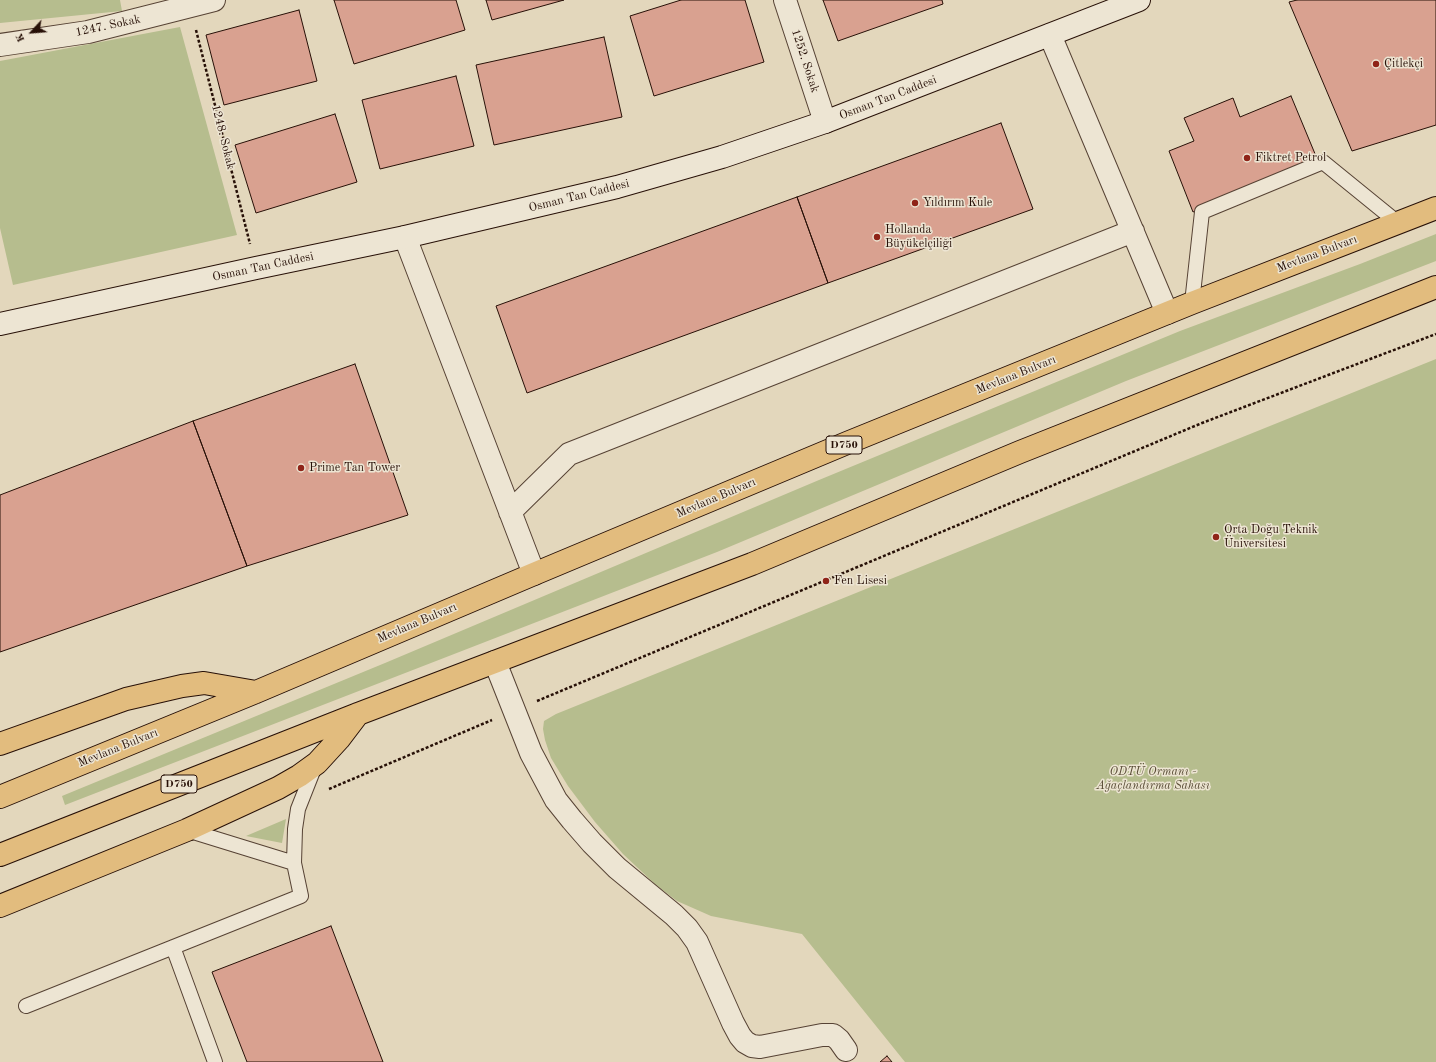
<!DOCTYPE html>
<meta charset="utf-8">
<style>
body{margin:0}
#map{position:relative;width:1436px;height:1062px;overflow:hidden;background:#e3d7bc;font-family:"Old Standard TT",serif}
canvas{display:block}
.north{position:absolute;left:12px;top:12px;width:40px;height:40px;-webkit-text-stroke:3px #ede5d3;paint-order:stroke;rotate:244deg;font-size:11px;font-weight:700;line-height:16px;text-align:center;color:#271007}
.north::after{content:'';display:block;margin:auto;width:14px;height:18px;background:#271007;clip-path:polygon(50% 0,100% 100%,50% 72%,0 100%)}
</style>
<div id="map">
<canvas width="1436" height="1062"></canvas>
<div class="north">K</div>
</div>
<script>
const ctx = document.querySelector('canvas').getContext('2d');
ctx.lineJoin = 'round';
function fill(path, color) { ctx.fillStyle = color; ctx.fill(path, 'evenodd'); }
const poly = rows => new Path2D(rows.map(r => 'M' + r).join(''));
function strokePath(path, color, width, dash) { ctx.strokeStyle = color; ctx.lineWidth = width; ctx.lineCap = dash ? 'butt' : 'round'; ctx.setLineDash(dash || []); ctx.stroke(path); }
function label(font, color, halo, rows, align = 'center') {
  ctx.font = font + ' "Old Standard TT",serif'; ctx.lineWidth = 3; ctx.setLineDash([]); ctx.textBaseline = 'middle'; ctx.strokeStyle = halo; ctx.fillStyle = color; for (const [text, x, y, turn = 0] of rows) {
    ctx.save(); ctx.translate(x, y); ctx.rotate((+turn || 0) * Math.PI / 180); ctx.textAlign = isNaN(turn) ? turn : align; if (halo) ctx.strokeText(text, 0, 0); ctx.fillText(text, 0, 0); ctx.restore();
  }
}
fill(poly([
 [0,0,120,0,122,11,0,23],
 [180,27,237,235,13,285,0,228,0,61],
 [1436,234,1436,261,1126,381,717,552,65,805,62,796,385,663,819,480,1180,331,1360,264],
 [1436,359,1436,1062,905,1062,802,934,711,916,677,901,656,885,623,854,595,822,568,786,551,758,545,740,543,729,544,721,556,714],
 [286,819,282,843,246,836]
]), '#b6bd8e');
const building = poly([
 [334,0,456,0,465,30,354,64,334,0],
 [486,0,564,0,492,20,486,0],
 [681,0,745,0,764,62,654,96,630,16,681,0],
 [823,0,942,0,943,4,838,41,823,0],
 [1297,0,1436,0,1436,125,1352,151,1289,2,1297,0],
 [299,10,317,81,224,105,206,35,299,10],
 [604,37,622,117,494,145,476,65,604,37],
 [456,76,474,146,380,169,362,100,456,76],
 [1291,96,1318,161,1193,212,1169,151,1194,141,1184,118,1233,98,1240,117,1291,96],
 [335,114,357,182,256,213,235,145,335,114],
 [1001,123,1033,209,828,283,797,197,1001,123],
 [797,197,828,283,527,393,496,306,797,197],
 [355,364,408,515,247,566,193,421,355,364],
 [193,421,247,566,0,652,0,495,193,421],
 [331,926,383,1062,247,1062,212,972,331,926],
 [887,1056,892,1062,880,1062,887,1056]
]);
fill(building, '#d9a190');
strokePath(building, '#271007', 1);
const lane = poly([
 [1192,303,1202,212,1323,162,1398,223],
 [187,830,294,863],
 [173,947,215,1062],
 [26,1006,301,896,294,863,295,829,298,809,315,766]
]);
const street = poly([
 [785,0,825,122],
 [1050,35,1167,313],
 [0,45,88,32,214,0],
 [405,237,534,574],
 [510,512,569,454,1133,231],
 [495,662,531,753,556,800,572,820,592,843,617,868,674,915,687,928,697,942,733,1023,740,1036,745,1042,752,1046,760,1047,822,1035,833,1035,839,1040,846,1050]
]);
const secondary = poly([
 [0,324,256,268,405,237,617,187,722,157,825,122,1139,0]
]);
const highway = poly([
 [0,744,126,699,182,686,204,683,256,692],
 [0,797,256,692,534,574,847,443,1192,303,1436,208],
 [0,855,358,714,752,564,1020,452,1436,287],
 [0,906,187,830,278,788,299,776,317,763,339,739,358,714]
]);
strokePath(lane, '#564234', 16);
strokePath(street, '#564234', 24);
strokePath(secondary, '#271007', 24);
strokePath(highway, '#271007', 24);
strokePath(poly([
 [196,30,250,244],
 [537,701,1202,423,1436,334],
 [329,789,492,720]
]), '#271007', 2.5, [3, 2]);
strokePath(lane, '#ede5d3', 14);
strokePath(street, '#ede5d3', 22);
strokePath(secondary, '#ede5d3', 22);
strokePath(highway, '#e2bc7e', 22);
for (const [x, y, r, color] of [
 [1376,64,4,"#8f2418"],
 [1247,158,4,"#8f2418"],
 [915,203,4,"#8f2418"],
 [877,237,4,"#8f2418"],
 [301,468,4,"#8f2418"],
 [1216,537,4,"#8f2418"],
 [826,581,4,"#8f2418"]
]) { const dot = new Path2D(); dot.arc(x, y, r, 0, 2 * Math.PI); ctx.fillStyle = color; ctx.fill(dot); strokePath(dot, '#ede5d3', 1.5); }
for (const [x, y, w] of [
 [844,445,36],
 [179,784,36]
]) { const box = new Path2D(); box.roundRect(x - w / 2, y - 9, w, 18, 3); ctx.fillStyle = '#ede5d3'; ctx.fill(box); strokePath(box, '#271007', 1); }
label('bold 11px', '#271007', null, [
 ["D750",844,445],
 ["D750",179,784]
]);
label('12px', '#271007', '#ede5d3', [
 ["1247. Sokak",108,26,-12],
 ["1252. Sokak",805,61,72],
 ["Osman Tan Caddesi",888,98,-21],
 ["1248. Sokak",223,137,76],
 ["Osman Tan Caddesi",579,196,-14],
 ["Mevlana Bulvarı",1317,254,-21],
 ["Osman Tan Caddesi",263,267,-12],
 ["Mevlana Bulvarı",1016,375,-22],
 ["Mevlana Bulvarı",716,498,-23],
 ["Mevlana Bulvarı",417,623,-23],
 ["Mevlana Bulvarı",118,748,-22]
]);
label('12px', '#271007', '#ede5d3', [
 ["Çitlekçi",1384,64],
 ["Fiktret Petrol",1255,158],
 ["Yıldırım Kule",923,203],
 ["Hollanda",885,230],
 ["Büyükelçiliği",885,244],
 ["Prime Tan Tower",309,468],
 ["Orta Doğu Teknik",1224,530],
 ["Üniversitesi",1224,544],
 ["Fen Lisesi",834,581]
], 'left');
label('italic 12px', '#594d36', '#ede5d3', [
 ["ODTÜ Ormanı -",1153,772],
 ["Ağaçlandırma Sahası",1153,786]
]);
</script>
